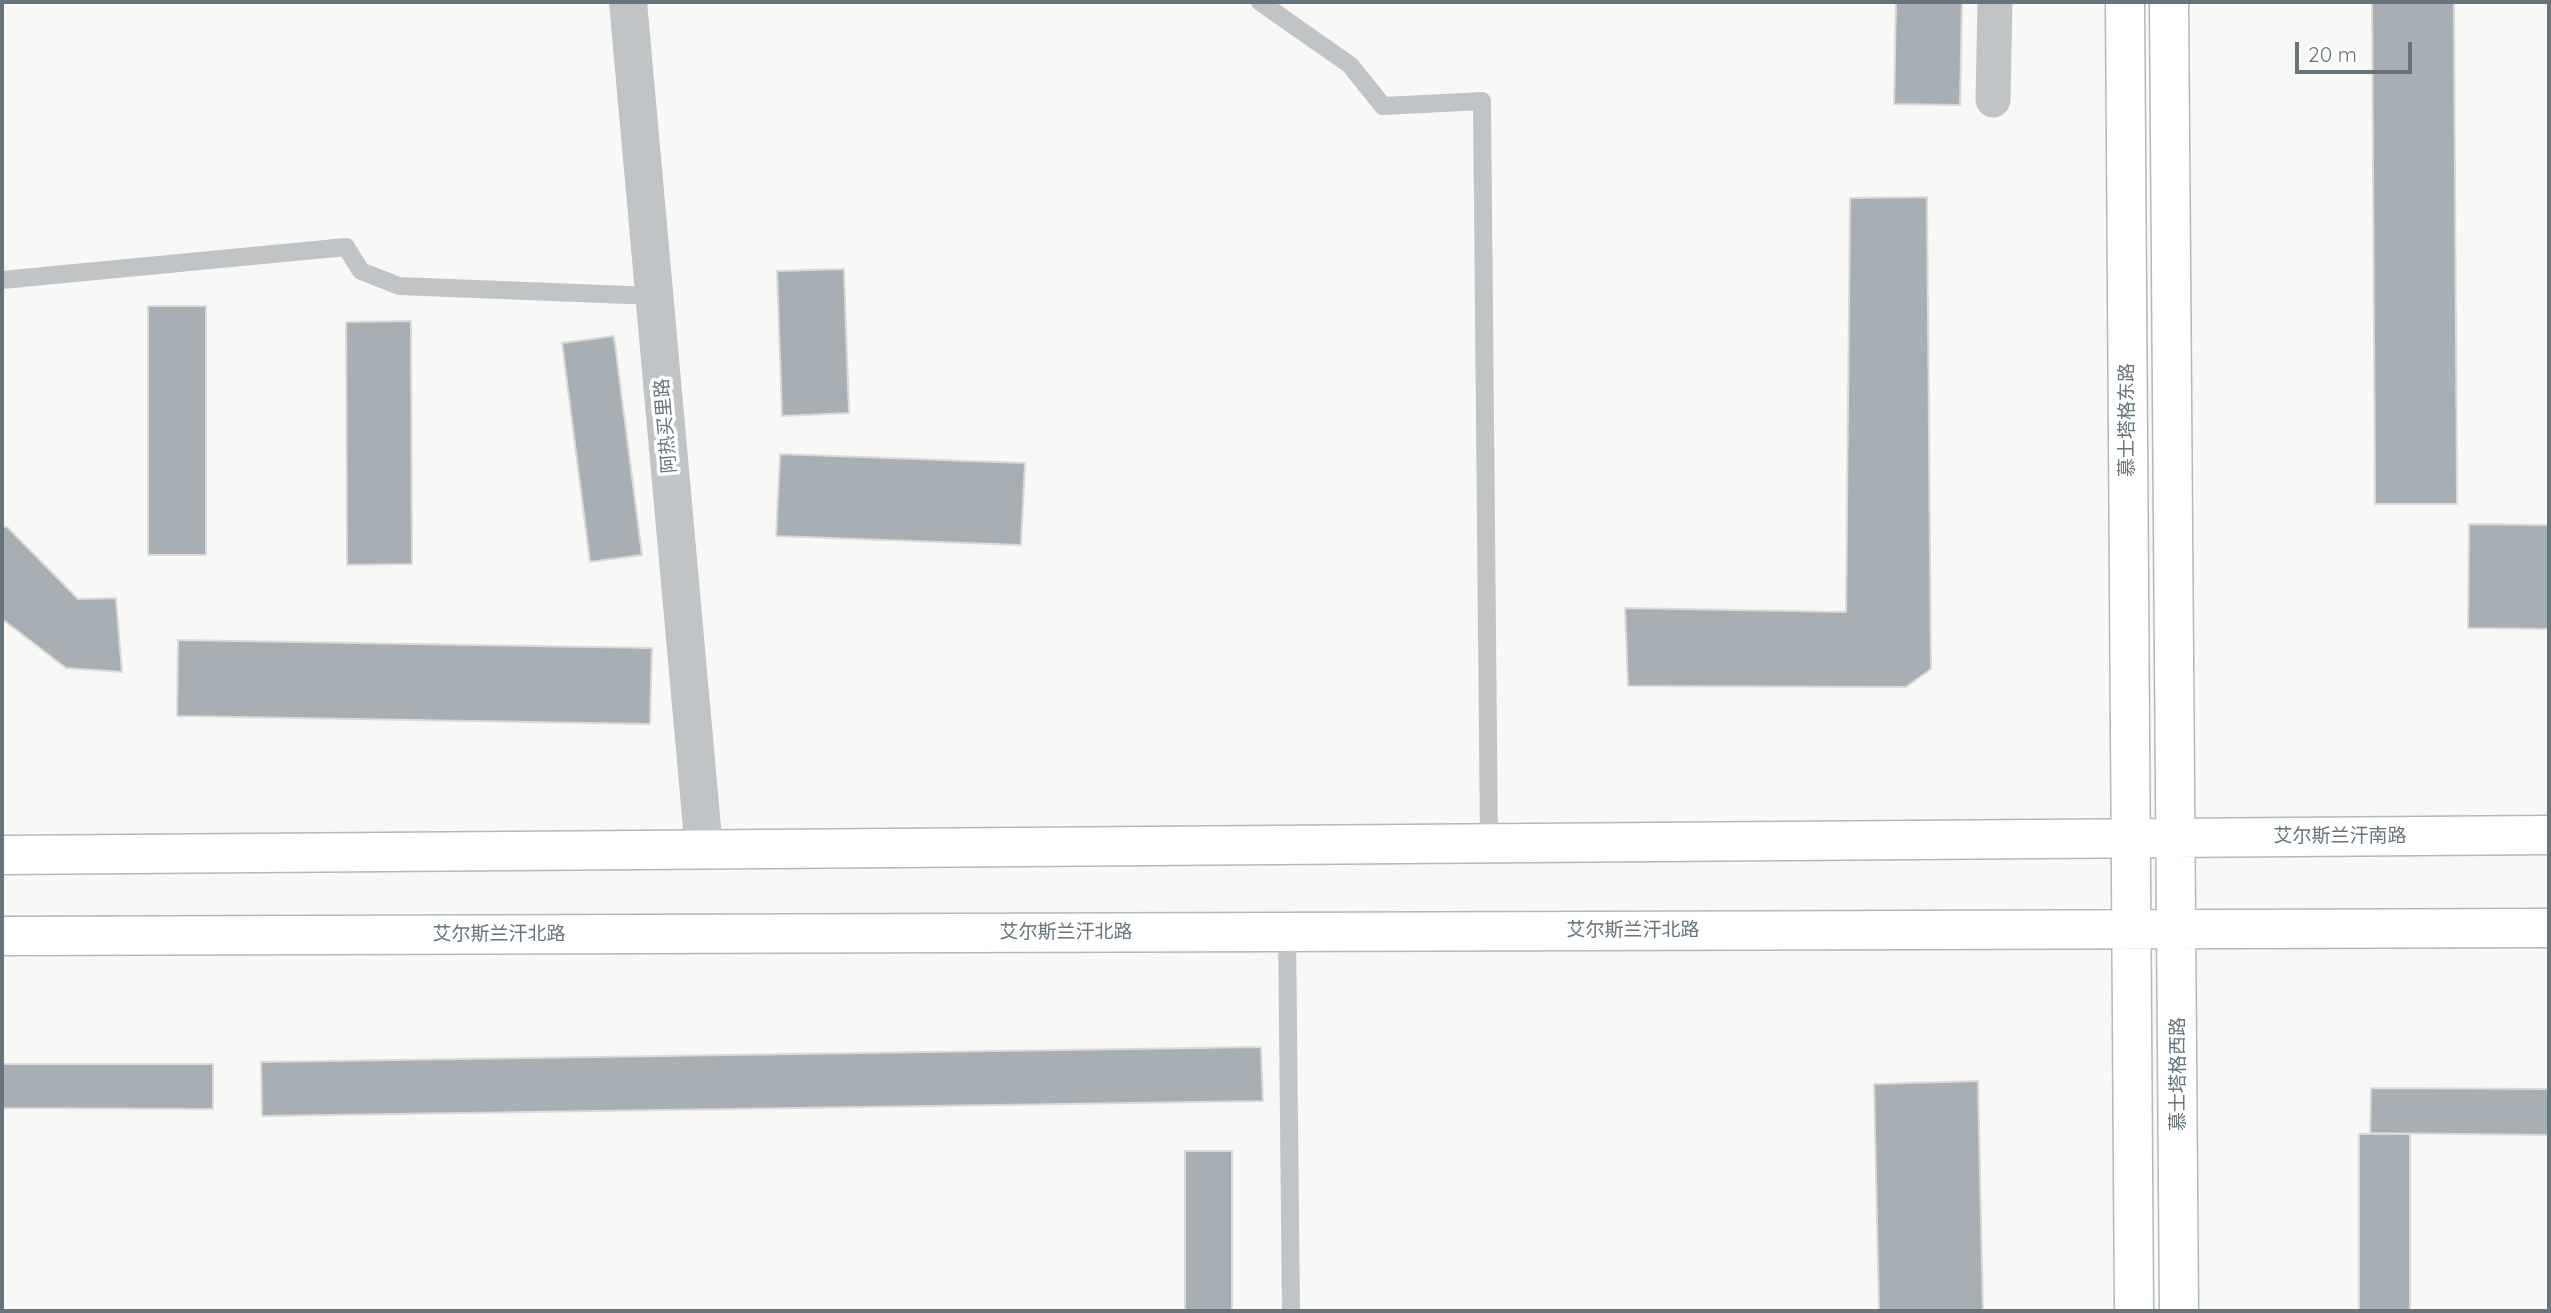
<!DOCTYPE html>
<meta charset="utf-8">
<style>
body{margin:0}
#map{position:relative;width:2551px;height:1313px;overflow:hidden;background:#f8f8f6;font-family:Quicksand,sans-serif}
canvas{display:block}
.frame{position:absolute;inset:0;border:4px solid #66747d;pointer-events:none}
.scale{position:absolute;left:2295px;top:42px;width:117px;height:32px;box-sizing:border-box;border:4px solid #66747d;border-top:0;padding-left:9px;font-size:21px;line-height:24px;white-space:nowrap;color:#66747d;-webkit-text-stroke:5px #fff;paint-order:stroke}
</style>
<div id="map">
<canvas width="2551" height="1313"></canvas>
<div class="frame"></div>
<div class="scale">20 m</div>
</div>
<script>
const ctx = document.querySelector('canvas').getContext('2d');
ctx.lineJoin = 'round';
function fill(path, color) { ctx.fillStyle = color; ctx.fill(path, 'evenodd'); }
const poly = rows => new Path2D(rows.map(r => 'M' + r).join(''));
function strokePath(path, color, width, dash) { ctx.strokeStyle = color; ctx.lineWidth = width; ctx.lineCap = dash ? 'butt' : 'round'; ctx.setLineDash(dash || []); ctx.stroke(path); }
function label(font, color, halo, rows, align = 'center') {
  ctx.font = font + ' Quicksand,"Noto Sans SC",sans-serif'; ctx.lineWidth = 7; ctx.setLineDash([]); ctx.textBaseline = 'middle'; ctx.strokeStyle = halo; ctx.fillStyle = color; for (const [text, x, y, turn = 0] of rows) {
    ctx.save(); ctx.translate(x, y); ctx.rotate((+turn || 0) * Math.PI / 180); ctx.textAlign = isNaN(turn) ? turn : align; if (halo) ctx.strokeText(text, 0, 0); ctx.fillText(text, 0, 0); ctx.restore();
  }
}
const building = poly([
 [1896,2,1962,2,1960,105,1894,104,1896,2],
 [2372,2,2454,2,2457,504,2375,504,2372,2],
 [1927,197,1931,669,1906,687,1628,686,1625,608,1846,612,1850,198,1927,197],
 [844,269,849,413,782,416,777,271,844,269],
 [148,306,206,306,206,555,148,555,148,306],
 [411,321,412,564,347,565,346,322,411,321],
 [614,336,642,555,590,562,562,343,614,336],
 [780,454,1025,463,1021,545,776,536,780,454],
 [2469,524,2549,525,2549,629,2468,628,2469,524],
 [2,527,7,527,78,599,116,598,122,672,66,668,2,619,2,527],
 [178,640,652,648,650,724,177,716,178,640],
 [1261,1047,1263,1101,262,1116,261,1062,1261,1047],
 [2,1064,213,1064,213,1109,2,1108,2,1064],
 [1978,1081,1983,1311,1879,1311,1874,1084,1978,1081],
 [2371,1088,2549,1089,2549,1135,2370,1133,2371,1088],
 [2359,1134,2410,1134,2410,1311,2359,1311,2359,1134],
 [1185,1151,1232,1151,1232,1311,1185,1311,1185,1151]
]);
fill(building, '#a8afb4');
strokePath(building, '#dadad9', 2);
const secondary = poly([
 [2125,2,2134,1311],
 [2169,2,2179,1311],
 [2,855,2549,835],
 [2,936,2549,928]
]);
strokePath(secondary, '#b3b8bb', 41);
strokePath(poly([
 [1260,2,1350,65,1383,106,1482,101,1489,843],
 [2,280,346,247,361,271,399,286,654,296],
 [1287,931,1291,1311]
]), '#c0c4c7', 18);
strokePath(poly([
 [1993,100,1995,2]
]), '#c0c4c7', 35);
strokePath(poly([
 [628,2,704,850]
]), '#c0c4c7', 38);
strokePath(secondary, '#fff', 38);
label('19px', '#66747d', '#fff', [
 ["慕士塔格东路",2127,420,-90],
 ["阿热买里路",666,426,-95],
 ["艾尔斯兰汗南路",2340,836],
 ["艾尔斯兰汗北路",1633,930],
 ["艾尔斯兰汗北路",1066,932],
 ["艾尔斯兰汗北路",499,934],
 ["慕士塔格西路",2178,1074,-90]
]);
</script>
